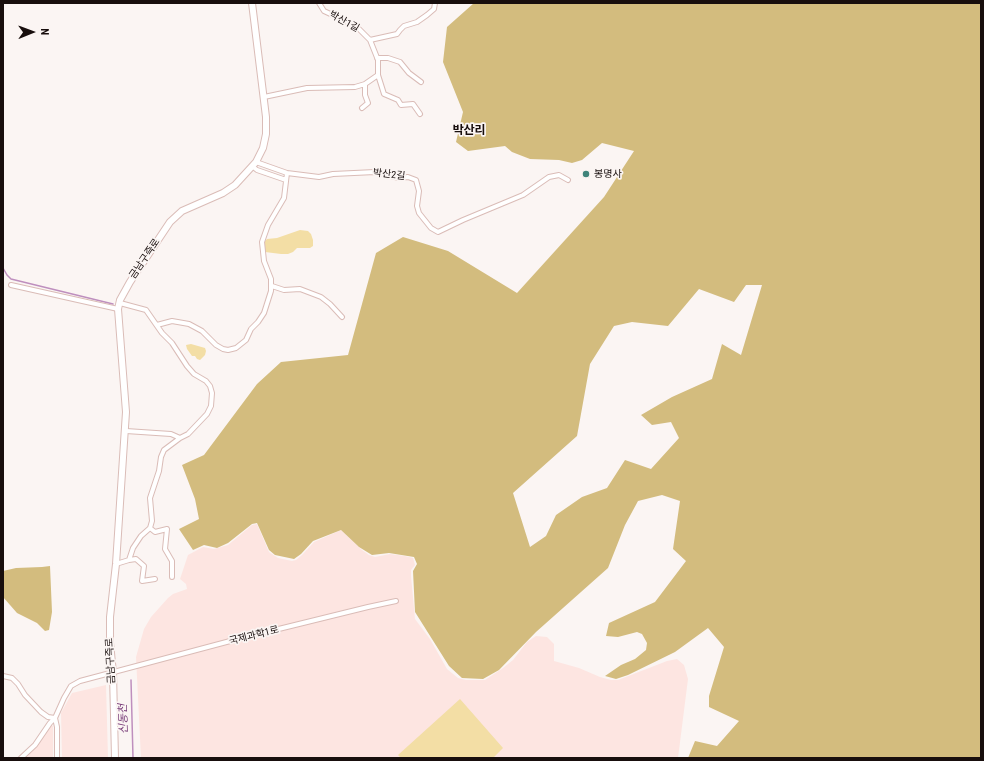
<!DOCTYPE html>
<meta charset="utf-8">
<style>
body{margin:0}
#map{position:relative;width:984px;height:761px;overflow:hidden;background:#fbf5f3;font-family:"Roboto Condensed",sans-serif}
canvas{display:block}
.frame{position:absolute;inset:0;border:4px solid #180e0d;pointer-events:none}
.north{position:absolute;left:12px;top:12px;width:40px;height:40px;-webkit-text-stroke:3px #fbf5f3;paint-order:stroke;rotate:89deg;font-size:11px;font-weight:700;line-height:16px;text-align:center;color:#180e0d}
.north::after{content:'';display:block;margin:auto;width:14px;height:18px;background:#180e0d;clip-path:polygon(50% 0,100% 100%,50% 72%,0 100%)}
</style>
<div id="map">
<canvas width="984" height="761"></canvas>
<div class="frame"></div>
<div class="north">N</div>
</div>
<script>
const ctx = document.querySelector('canvas').getContext('2d');
ctx.lineJoin = 'round';
function fill(path, color) { ctx.fillStyle = color; ctx.fill(path, 'evenodd'); }
const poly = rows => new Path2D(rows.map(r => 'M' + r).join(''));
function strokePath(path, color, width, dash) { ctx.strokeStyle = color; ctx.lineWidth = width; ctx.lineCap = dash ? 'butt' : 'round'; ctx.setLineDash(dash || []); ctx.stroke(path); }
function label(font, color, halo, rows, align = 'center') {
  ctx.font = font + ' "Roboto Condensed","Noto Sans KR",sans-serif'; ctx.lineWidth = 3.5; ctx.setLineDash([]); ctx.textBaseline = 'middle'; ctx.strokeStyle = halo; ctx.fillStyle = color; for (const [text, x, y, turn = 0] of rows) {
    ctx.save(); ctx.translate(x, y); ctx.rotate((+turn || 0) * Math.PI / 180); ctx.textAlign = isNaN(turn) ? turn : align; if (halo) ctx.strokeText(text, 0, 0); ctx.fillText(text, 0, 0); ctx.restore();
  }
}
fill(poly([
 [257,524,269,552,278,558,292,561,296,560,302,555,314,542,341,530,362,550,369,555,375,557,390,554,405,556,413,558,415,565,411,570,411,576,415,619,430,639,447,669,458,678,466,680,485,680,503,668,513,660,527,642,536,636,547,637,554,644,554,661,579,668,600,677,611,680,618,680,667,661,677,659,684,665,688,679,678,758,141,758,136,657,144,629,151,617,168,598,173,594,187,589,186,584,180,579,188,555,203,547,214,549,228,545,252,525],
 [106,685,108,758,62,758,61,713,72,693],
 [49,725,51,725,53,726,53,758,23,758]
]), '#fde5e1');
fill(poly([
 [300,230,308,231,311,234,313,240,313,246,310,248,297,248,293,252,288,254,281,254,265,252,264,242,267,239,277,238],
 [191,344,205,348,206,351,205,355,200,360,197,359,195,356,192,356,187,349,186,345],
 [460,699,503,748,493,758,401,758,398,755]
]), '#f3dea5');
fill(poly([
 [474,3,981,3,981,758,688,758,695,741,717,746,739,721,709,707,709,696,724,647,708,628,675,652,628,675,616,679,605,676,621,665,635,659,646,650,647,643,642,634,637,632,618,637,606,636,609,623,655,602,686,561,673,549,680,501,662,495,638,501,625,525,608,568,536,632,499,670,483,679,462,678,449,666,415,612,413,571,417,564,414,557,389,553,372,555,359,547,341,530,313,541,301,554,294,559,275,555,269,550,257,523,252,524,228,543,217,548,204,545,193,550,179,529,199,519,195,499,182,465,204,455,257,384,281,362,348,355,376,253,403,237,448,251,517,293,604,197,634,151,602,143,582,160,572,163,559,160,530,159,512,152,505,146,468,151,456,142,463,112,443,62,447,27],
 [746,285,762,285,741,355,722,344,712,379,672,397,641,415,652,425,671,422,679,438,651,469,625,460,607,488,582,497,556,515,546,536,530,547,513,493,577,436,590,364,614,326,632,322,668,326,699,289,734,302],
 [50,566,52,612,49,630,45,631,37,623,17,613,3,597,3,571,16,568,42,567]
]), '#d3bc7e');
strokePath(poly([
 [3,268,7,275,11,279,113,304],
 [131,680,133,758]
]), '#be8fbe', 1.5);
const minor = poly([
 [370,40,397,34,400,30,404,26,417,22,427,15,434,9,435,3],
 [377,58,388,58,400,62,409,73,421,82],
 [378,75,384,94,398,100,401,105,413,104,420,114],
 [264,97,307,88,355,87,365,84,378,75,378,60,370,40,356,26,324,11,319,3],
 [362,108,368,103,365,95,365,84],
 [256,162,287,173,319,177,333,174,375,172,399,178,408,177,416,180,419,191,417,206,419,213,431,228,438,232,463,220,523,195,549,177,559,175,568,180],
 [252,166,257,170,286,180],
 [11,285,118,309],
 [272,286,284,290,300,289,321,297,330,304,342,317],
 [120,303,146,310,162,333,172,343,187,366,194,374,206,381,210,386,212,393,211,406,207,414,188,434,180,438,171,434,126,431],
 [157,325,172,321,189,324,202,331,216,345,223,349,228,350,236,348,246,340,251,329,258,322,264,313,271,291,271,279,264,261,262,242,268,225,284,198,287,173],
 [150,528,152,521,150,498,159,471,161,457,164,450,180,438],
 [150,528,155,532,167,529,165,549,172,561,172,577],
 [129,560,136,559,144,566,142,581,155,579],
 [116,564,129,560,133,548,141,536,150,528],
 [3,676,12,678,18,684,25,695,41,712,48,717,55,718],
 [21,758,35,745,50,723,55,718],
 [57,758,57,727,55,718,64,698,71,686,80,681,234,640,368,607,396,601]
]);
const secondary = poly([
 [115,758,113,673,110,643,110,617,116,564,126,412,118,309,120,300,130,282,170,222,182,211,223,193,235,185,256,162,263,148,266,134,266,117,252,3]
]);
strokePath(minor, '#dabcb7', 6);
strokePath(secondary, '#dabcb7', 8);
strokePath(minor, '#fff', 4);
strokePath(secondary, '#fff', 6);
for (const [x, y, r, color] of [
 [586,174,4,"#3f847a"]
]) { const dot = new Path2D(); dot.arc(x, y, r, 0, 2 * Math.PI); ctx.fillStyle = color; ctx.fill(dot); strokePath(dot, '#fbf5f3', 1.5); }
label('10px', '#180e0d', '#fbf5f3', [
 ["박산1길",344,22,29],
 ["박산2길",389,175,7],
 ["금남구즉로",145,259,-56],
 ["국제과학1로",254,636,-14],
 ["금남구즉로",111,661,-93]
]);
label('10px', '#180e0d', '#fbf5f3', [
 ["봉명사",594,174]
], 'left');
label('italic 11px', '#783d79', '#fbf5f3', [
 ["신동천",124,719,-92]
]);
label('bold 12px', '#180e0d', '#fbf5f3', [
 ["박산리",469,131]
]);
</script>
